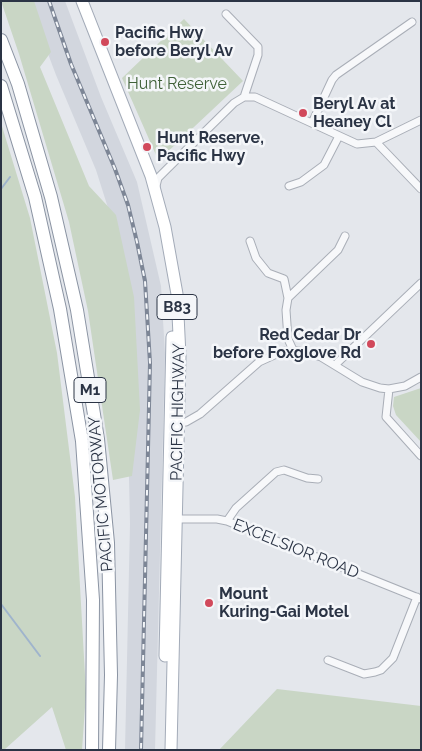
<!DOCTYPE html>
<style>
body{margin:0}
#map{position:relative;width:422px;height:751px;overflow:hidden;background:#e4e7ec;font-family:Raleway,sans-serif}
canvas{display:block}
.frame{position:absolute;inset:0;border:2px solid #2b3445;pointer-events:none}
</style>
<div id="map">
<canvas width="422" height="751"></canvas>
<div class="frame"></div>
</div>
<script>
const ctx = document.querySelector('canvas').getContext('2d');
ctx.lineJoin = 'round';
function fill(path, color) { ctx.fillStyle = color; ctx.fill(path, 'evenodd'); }
const poly = rows => new Path2D(rows.map(r => 'M' + r).join(''));
function strokePath(path, color, width, dash) { ctx.strokeStyle = color; ctx.lineWidth = width; ctx.lineCap = dash ? 'butt' : 'round'; ctx.setLineDash(dash || []); ctx.stroke(path); }
function label(font, color, halo, rows, align = 'center') {
  ctx.font = font + ' Raleway,sans-serif'; ctx.lineWidth = 5; ctx.setLineDash([]); ctx.textBaseline = 'middle'; ctx.strokeStyle = halo; ctx.fillStyle = color; for (const [text, x, y, turn = 0] of rows) {
    ctx.save(); ctx.translate(x, y); ctx.rotate((+turn || 0) * Math.PI / 180); ctx.textAlign = isNaN(turn) ? turn : align; if (halo) ctx.strokeText(text, 0, 0); ctx.fillText(text, 0, 0); ctx.restore();
  }
}
fill(poly([
 [28,1,65,1,101,97,137,182,161,286,165,354,155,750,125,750,130,524,125,296,109,211,96,170,56,75]
]), '#d2d6de');
fill(poly([
 [1,1,34,1,51,52,40,67,89,186,116,215,134,297,140,410,132,476,113,480,88,311,69,222,19,54],
 [184,19,243,81,161,158,156,155,122,78],
 [1,123,30,218,57,353,75,497,86,693,82,750,66,750,52,707,4,750,1,750],
 [421,388,421,442,396,415,393,406,394,397],
 [277,689,421,706,421,750,219,750]
]), '#c9d6c5');
strokePath(poly([
 [1,189,10,177],
 [1,604,40,656]
]), '#9fb4cc', 2);
const street = poly([
 [226,14,258,47,258,55,244,97],
 [312,123,332,80,336,75,412,22],
 [376,142,421,189],
 [156,186,158,178,167,169,234,103,244,97,255,97,357,144,376,142,421,120],
 [289,186,301,182,324,165,339,136],
 [250,241,256,258,268,273,284,279,288,298],
 [293,350,288,339,286,310,288,298,338,250,345,236],
 [335,365,421,283],
 [389,389,386,417,421,456],
 [177,423,186,422,200,414,259,362,281,352,293,350,306,352,321,357,362,382,380,388,389,389,405,386,421,377],
 [173,519,217,519,227,521,421,599],
 [227,521,236,508,276,472,284,470,307,478,318,479],
 [328,660,364,674,375,672,381,670,393,658,417,597]
]);
const primary = poly([
 [82,1,151,176,165,227,177,294,180,356,171,750],
 [165,656,172,337]
]);
const highway = poly([
 [1,40,18,84,51,197,77,310,98,439,108,543,111,675,109,750],
 [1,86,35,197,60,309,82,441,93,600,92,750]
]);
strokePath(street, '#a9aeb7', 9);
strokePath(primary, '#a3abb8', 13);
strokePath(highway, '#8b94a3', 14);
strokePath(street, '#f7f8fa', 7);
strokePath(primary, '#fff', 11);
strokePath(highway, '#fff', 12);
const rail = poly([
 [49,1,71,64,115,169,128,205,137,242,145,281,150,363,141,750]
]);
strokePath(rail, '#7d8696', 4);
strokePath(rail, '#f4f6f9', 2, [5.5]);
for (const [x, y, r, color] of [
 [105,42,5,"#d1495b"],
 [303,113,5,"#d1495b"],
 [147,147,5,"#d1495b"],
 [371,344,5,"#d1495b"],
 [209,603,5,"#d1495b"]
]) { const dot = new Path2D(); dot.arc(x, y, r, 0, 2 * Math.PI); ctx.fillStyle = color; ctx.fill(dot); strokePath(dot, '#f4f6f9', 2); }
for (const [x, y, w] of [
 [177,307,40],
 [90,390,32]
]) { const box = new Path2D(); box.roundRect(x - w / 2, y - 12.5, w, 25, 4); ctx.fillStyle = '#f4f6f9'; ctx.fill(box); strokePath(box, '#2b3445', 1); }
label('bold 15px', '#2b3445', null, [
 ["B83",177,307],
 ["M1",90,390]
]);
label('bold 16px', '#2b3445', '#f4f6f9', [
 ["Pacific Hwy",115,33],
 ["before Beryl Av",115,51],
 ["Beryl Av at",313,104],
 ["Heaney Cl",313,122],
 ["Hunt Reserve,",157,138],
 ["Pacific Hwy",157,156],
 ["Red Cedar Dr",361,335,"right"],
 ["before Foxglove Rd",361,353,"right"],
 ["Mount",219,594],
 ["Kuring-Gai Motel",219,612]
], 'left');
label('16px', '#3f6138', '#f4f6f9', [
 ["Hunt Reserve",177,84]
]);
label('16px', '#2b3445', '#f4f6f9', [
 ["PACIFIC HIGHWAY",178,412,-89],
 ["PACIFIC MOTORWAY",101,494,-95],
 ["EXCELSIOR ROAD",296,549,22]
]);
</script>
